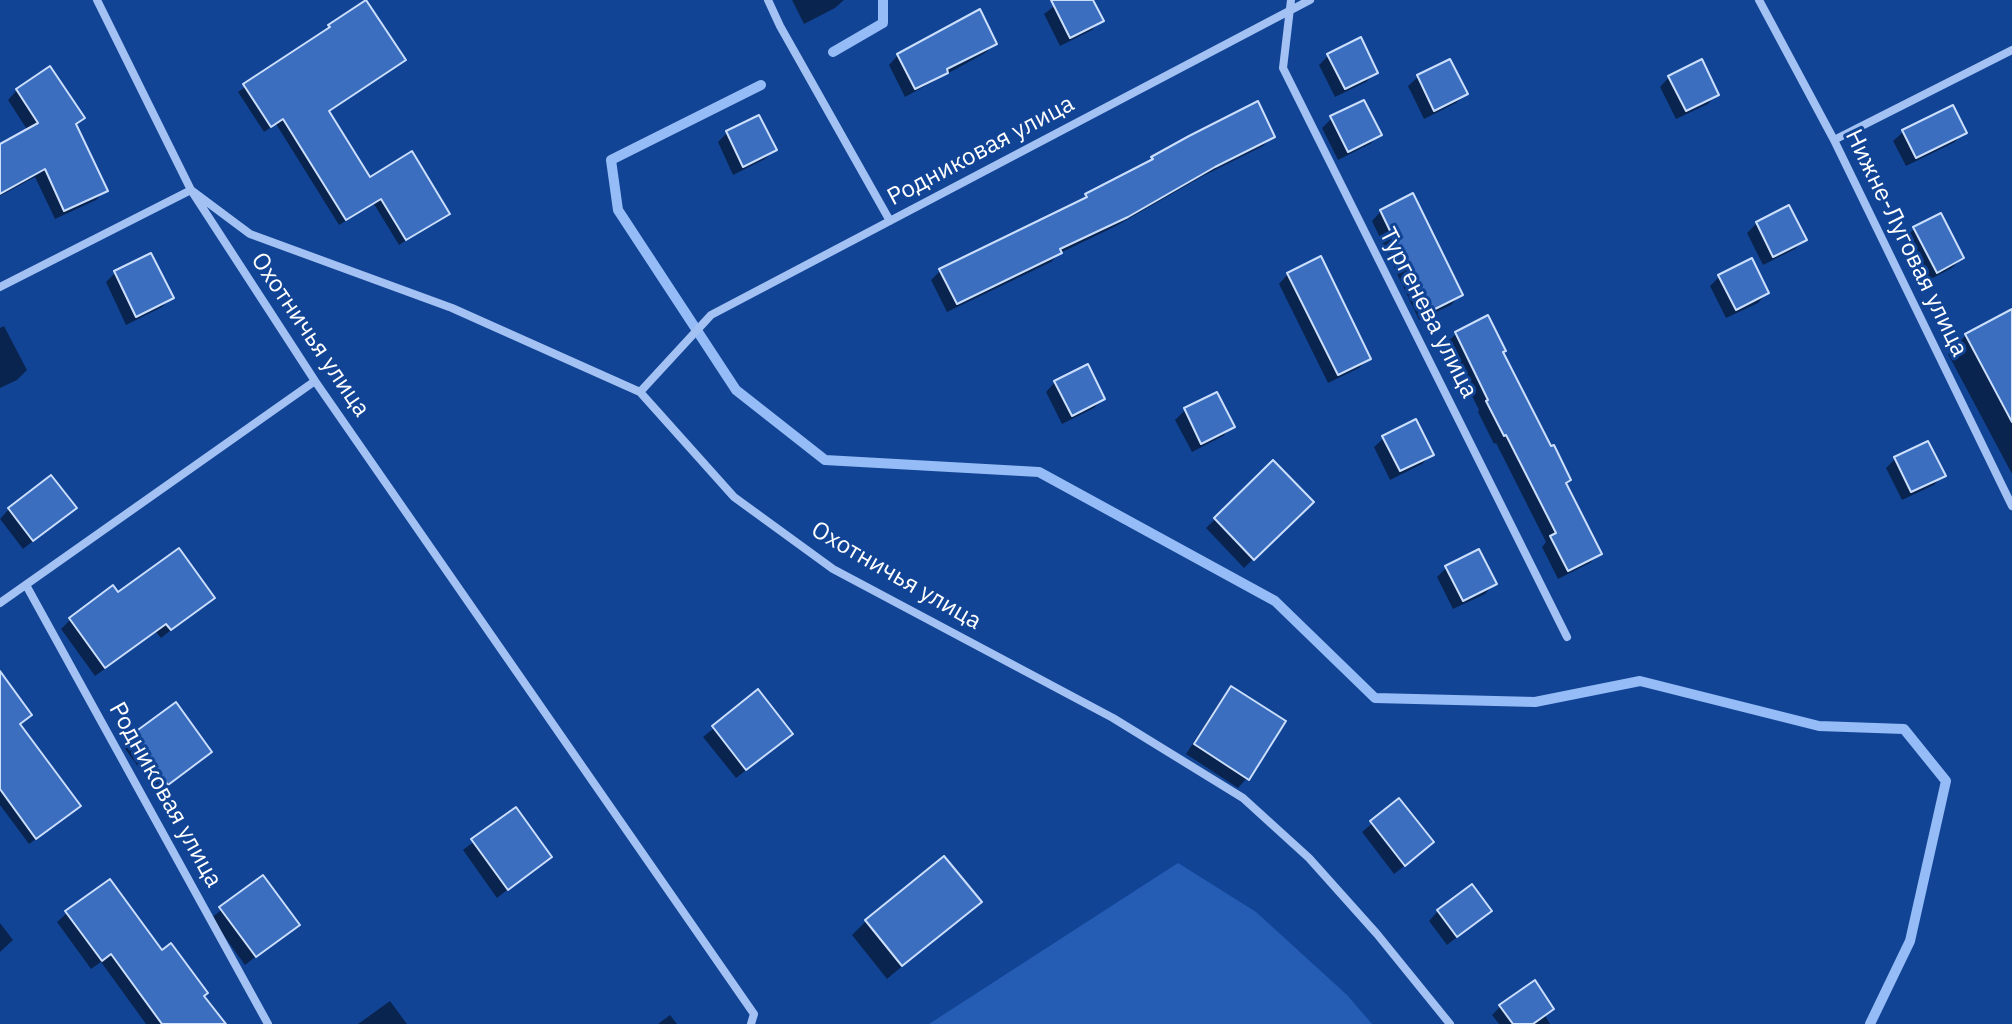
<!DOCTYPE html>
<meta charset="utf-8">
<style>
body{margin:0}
canvas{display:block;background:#124496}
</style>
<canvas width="2012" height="1024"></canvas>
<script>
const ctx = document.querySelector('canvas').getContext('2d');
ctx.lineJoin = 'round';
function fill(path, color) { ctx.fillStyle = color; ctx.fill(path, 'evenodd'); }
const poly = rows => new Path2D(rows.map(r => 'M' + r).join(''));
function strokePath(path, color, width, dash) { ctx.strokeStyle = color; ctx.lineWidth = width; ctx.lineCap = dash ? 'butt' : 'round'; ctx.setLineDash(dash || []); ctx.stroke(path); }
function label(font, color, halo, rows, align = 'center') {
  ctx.font = font + ' "IBM Plex Sans",sans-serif'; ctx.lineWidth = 6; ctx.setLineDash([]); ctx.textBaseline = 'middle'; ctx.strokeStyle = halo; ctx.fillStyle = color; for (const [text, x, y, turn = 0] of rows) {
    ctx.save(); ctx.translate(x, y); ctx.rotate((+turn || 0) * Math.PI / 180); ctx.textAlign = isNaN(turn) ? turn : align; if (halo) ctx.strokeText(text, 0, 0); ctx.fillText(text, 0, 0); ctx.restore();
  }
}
fill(poly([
 [1178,863,1256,912,1347,995,1372,1024,929,1024]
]), '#255db5');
fill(poly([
 [792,0,844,0,835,8,804,24],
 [1062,0,1091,0,1101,21,1092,30,1060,46,1044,14],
 [366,2,327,112,370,179,448,213,399,245,374,204,339,225,276,124,264,132,238,92],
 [995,44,985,53,905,97,889,65,898,55],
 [1328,56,1376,72,1366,82,1335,97,1319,65],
 [1449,61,1465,94,1456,103,1424,119,1408,86,1418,77],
 [1669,77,1717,94,1708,104,1676,119,1660,87],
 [17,90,75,125,106,190,96,200,55,219,35,177,0,196,0,146,28,131,8,100],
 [1952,107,1964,132,1955,142,1906,166,1893,141,1903,132],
 [1332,118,1379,135,1370,144,1338,160,1322,128],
 [727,133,775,150,765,159,733,175,718,142],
 [1273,136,1263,146,1203,176,1116,226,1060,253,1051,262,947,312,931,280,940,271,1078,204,1086,196,1146,165,1153,158],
 [1381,211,1460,295,1451,305,1419,320,1372,221],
 [1757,223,1805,240,1795,249,1763,265,1747,233],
 [1914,229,1962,258,1952,268,1927,281,1905,238],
 [115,273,171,298,162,307,126,325,106,282],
 [1288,274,1369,358,1359,368,1328,383,1279,284],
 [1719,277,1767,293,1758,303,1726,318,1710,286],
 [2012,311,2012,474,1948,354,1966,335],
 [4,326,27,370,17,380,0,388,0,328],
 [1456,334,1501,352,1599,554,1590,563,1558,579,1542,547,1546,542,1496,443,1494,444,1478,412,1479,410,1446,343],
 [1055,382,1103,399,1094,408,1062,424,1046,392],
 [1216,394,1233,426,1223,436,1192,452,1175,420,1185,410],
 [1384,438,1432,454,1422,464,1390,480,1374,447],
 [1895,459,1943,475,1934,485,1902,500,1886,468],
 [1273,463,1311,502,1244,568,1206,528],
 [74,508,23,549,0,519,9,509],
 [1447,567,1494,584,1485,594,1453,609,1437,577],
 [118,595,212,598,161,638,156,632,95,676,61,629,70,620],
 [0,674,30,715,18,725,71,813,29,844,0,805,0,791,5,787,0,780],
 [1232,688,1247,778,1238,788,1186,754,1222,698],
 [758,692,781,743,736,778,703,737],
 [132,736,209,752,157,793,123,746],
 [1399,801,1422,852,1394,874,1362,832],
 [515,810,549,857,497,898,463,850],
 [263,878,298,924,245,965,211,918],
 [979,902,887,979,852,935,866,921],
 [1438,911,1490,911,1447,945,1429,921],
 [67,913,161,953,202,996,223,1024,146,1024,101,962,91,969,57,922],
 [0,923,13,940,0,952],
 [390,1001,407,1024,358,1024],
 [1501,1006,1552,1009,1545,1015,1550,1024,1499,1024,1492,1015],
 [670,1015,677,1024,658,1024]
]), '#0007');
strokePath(poly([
 [833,52,883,23,883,0],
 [761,85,611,160,618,210,736,390,825,460,1039,472,1275,601,1375,698,1535,702,1640,681,1819,726,1904,729,1946,781,1910,941,1870,1024]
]), '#95bcf6', 10);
const building = poly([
 [366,0,406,60,329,111,370,177,412,151,450,214,406,240,381,199,346,220,283,119,271,127,243,84,330,27,328,25,366,0],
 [1051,0,1093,0,1104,21,1070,38,1051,0],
 [980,9,997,44,947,69,948,73,915,89,897,54,980,9],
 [1361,37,1378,73,1345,89,1327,54,1361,37],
 [1450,59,1468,94,1434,111,1417,75,1450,59],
 [1702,59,1719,95,1686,111,1668,76,1702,59],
 [50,66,85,118,76,124,108,191,64,211,45,169,0,194,0,144,38,123,16,89,50,66],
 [1364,100,1382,135,1348,152,1330,116,1364,100],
 [1258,101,1275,137,1215,167,1128,217,1060,249,1062,253,957,304,939,269,1087,197,1085,194,1153,159,1151,157,1189,136,1258,101],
 [1953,105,1967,133,1916,158,1902,130,1953,105],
 [759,115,777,150,743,167,726,131,759,115],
 [1413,193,1463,295,1429,312,1380,210,1413,193],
 [1789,205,1807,240,1773,257,1756,222,1789,205],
 [1941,213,1964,258,1937,273,1913,227,1941,213],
 [151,253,174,298,136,317,114,271,151,253],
 [1321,256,1371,359,1338,375,1287,273,1321,256],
 [1752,258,1769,293,1736,310,1718,275,1752,258],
 [2012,309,2012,422,1965,334,2012,309],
 [1488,315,1506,351,1503,352,1551,446,1554,445,1571,480,1566,483,1602,554,1568,571,1550,536,1556,533,1506,435,1504,436,1486,401,1488,400,1455,332,1488,315],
 [1088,364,1105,399,1072,416,1054,381,1088,364],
 [1217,392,1235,427,1201,444,1184,408,1217,392],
 [1416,419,1434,455,1400,471,1382,436,1416,419],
 [1928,441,1946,476,1911,492,1894,457,1928,441],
 [1273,460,1314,502,1254,560,1214,518,1273,460],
 [51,475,77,508,33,541,8,508,51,475],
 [179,548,215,598,171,630,166,624,105,668,69,618,113,585,118,592,179,548],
 [1479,549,1497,584,1463,601,1445,566,1479,549],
 [0,671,32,715,20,724,81,806,36,839,0,789,0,671],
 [1231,686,1286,721,1249,780,1194,744,1231,686],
 [758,689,793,734,746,770,712,726,758,689],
 [176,702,212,752,168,785,131,735,176,702],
 [1399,798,1434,842,1405,866,1370,821,1399,798],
 [516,807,552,857,508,890,471,839,516,807],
 [944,856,982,902,902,966,865,920,944,856],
 [263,875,300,925,256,957,219,907,263,875],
 [110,879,162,950,171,943,208,993,204,996,226,1024,162,1024,111,954,102,961,65,911,110,879],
 [1472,884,1492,911,1457,937,1437,910,1472,884],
 [1535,980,1554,1009,1533,1024,1513,1024,1499,1005,1535,980]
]);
fill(building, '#3b6ebe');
strokePath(building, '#cbdffd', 2);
strokePath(poly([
 [97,0,191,190,250,234,452,308,640,392,734,497,833,569,1113,718,1243,798,1309,858,1377,934,1450,1024],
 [768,0,780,26,890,221],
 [1291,0,1283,68,1567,637],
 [1759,0,1834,140,2012,506],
 [1834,140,2012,50],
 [0,287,191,190,315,381,754,1014,751,1024],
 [640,392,711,315,1310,0],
 [26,585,268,1024],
 [0,603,315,381]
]), '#a3c2f3', 8);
label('24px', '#fff', '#124496', [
 ["Родниковая улица",981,151,-28],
 ["Нижне-Луговая улица",1906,243,64],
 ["Тургенева улица",1428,313,63],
 ["Охотничья улица",310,335,56],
 ["Охотничья улица",896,576,30],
 ["Родниковая улица",165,795,61]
]);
</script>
